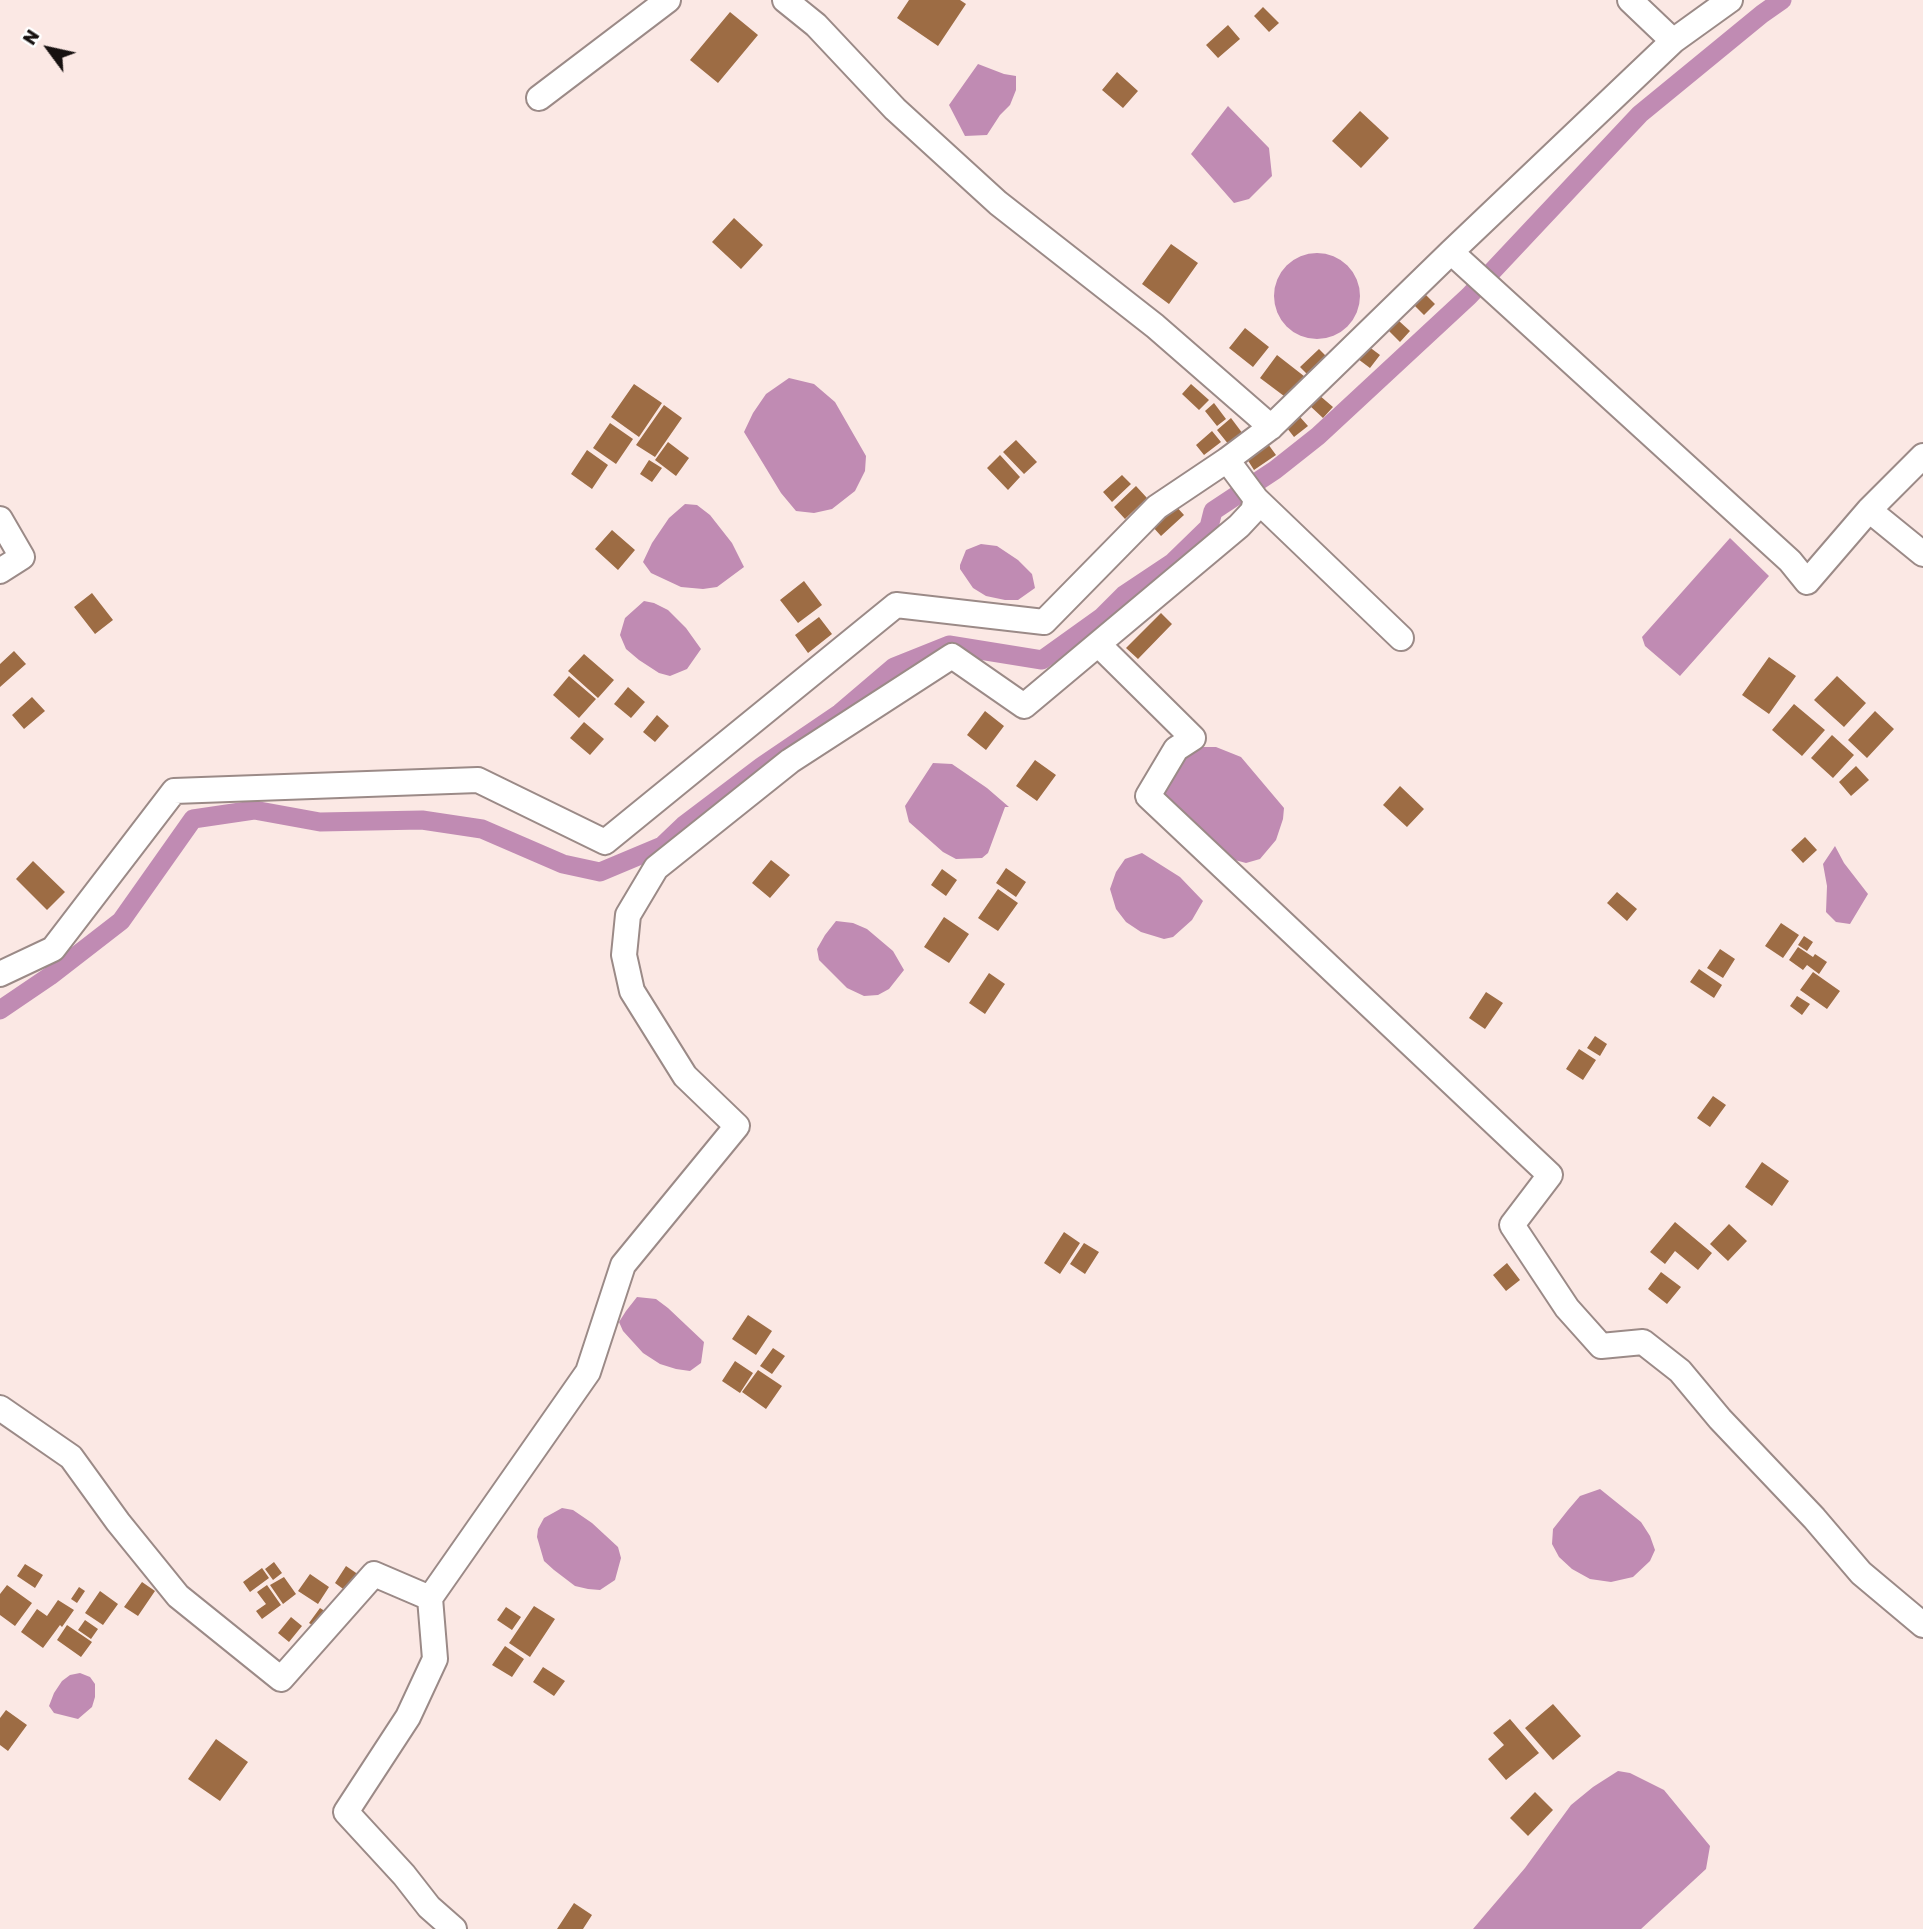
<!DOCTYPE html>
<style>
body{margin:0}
#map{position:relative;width:1923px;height:1929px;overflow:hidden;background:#fbe8e4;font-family:Rubik,sans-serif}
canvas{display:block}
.north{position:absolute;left:14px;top:14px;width:70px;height:70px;-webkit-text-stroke:5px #fff;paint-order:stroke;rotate:303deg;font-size:19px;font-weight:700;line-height:28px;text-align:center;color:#171110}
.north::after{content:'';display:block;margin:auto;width:24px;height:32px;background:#171110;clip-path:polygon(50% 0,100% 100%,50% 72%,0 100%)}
</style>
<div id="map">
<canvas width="1923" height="1929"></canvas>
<div class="north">N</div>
</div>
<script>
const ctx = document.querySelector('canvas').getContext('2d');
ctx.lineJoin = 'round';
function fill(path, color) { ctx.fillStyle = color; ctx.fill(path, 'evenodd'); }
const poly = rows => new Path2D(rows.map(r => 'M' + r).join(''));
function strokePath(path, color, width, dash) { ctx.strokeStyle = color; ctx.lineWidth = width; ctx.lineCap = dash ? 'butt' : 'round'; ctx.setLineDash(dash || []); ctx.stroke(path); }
fill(poly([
 [978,64,1004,74,1016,76,1016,90,1010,105,1000,115,987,135,965,136,949,105],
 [1228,106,1269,148,1272,176,1249,199,1234,203,1191,154],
 '1274 296a43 43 0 1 1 86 0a43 43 0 1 1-86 0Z',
 [789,378,814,384,835,402,866,456,865,471,855,491,832,509,814,513,796,511,781,493,744,432,753,413,766,394],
 [685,504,697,505,710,515,732,543,744,567,717,587,703,589,681,587,651,573,643,562,652,543,669,518],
 [1730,538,1769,576,1680,676,1645,646,1642,637],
 [981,544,997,546,1018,560,1032,574,1035,588,1018,600,1005,600,986,596,973,588,960,569,960,565,966,550],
 [644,601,654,603,668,610,686,628,701,649,687,669,670,676,659,673,639,660,626,649,620,635,625,618],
 [1198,747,1216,747,1241,757,1284,808,1283,819,1276,840,1260,859,1246,863,1231,859,1164,796,1164,782,1184,755],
 [933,763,952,764,987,788,1009,807,1005,807,988,853,982,858,956,859,943,852,909,822,905,806],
 [1835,846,1844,863,1868,894,1850,924,1836,922,1826,912,1827,886,1823,864],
 [1142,853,1180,877,1203,901,1192,920,1173,937,1164,939,1141,932,1126,922,1116,909,1110,889,1116,872,1125,859],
 [836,921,853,923,867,929,893,951,904,970,889,989,878,995,864,996,847,988,819,960,817,949,825,935],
 [637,1297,656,1299,668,1308,704,1342,701,1363,690,1371,676,1369,660,1364,643,1353,623,1331,619,1322,626,1311],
 [1600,1489,1641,1522,1650,1536,1655,1550,1650,1561,1633,1577,1611,1582,1590,1579,1572,1569,1559,1557,1552,1544,1553,1529,1568,1510,1580,1496],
 [562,1508,573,1510,592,1523,618,1547,621,1558,615,1580,600,1590,588,1589,575,1586,554,1570,544,1561,537,1537,538,1529,544,1518],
 [80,1673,90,1677,95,1684,95,1697,92,1707,78,1719,54,1713,49,1706,54,1693,62,1681,70,1675],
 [1618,1771,1630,1773,1664,1790,1710,1846,1706,1869,1641,1929,1473,1929,1525,1868,1571,1805,1593,1787]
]), '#c08bb3');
strokePath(poly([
 [0,1010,50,976,121,921,193,819,254,810,320,822,422,820,482,829,563,864,600,872,662,846,684,825,762,766,840,713,894,667,949,645,1042,660,1102,617,1124,595,1172,563,1209,527,1213,511,1275,470,1318,436,1469,296,1640,114,1762,14,1782,0]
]), '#c08bb3', 19);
fill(poly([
 [909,0,960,0,966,4,938,46,897,18],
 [1263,7,1279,23,1269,32,1254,16],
 [730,12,758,35,718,83,690,60],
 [1228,25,1240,39,1218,58,1206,45],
 [1117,72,1138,91,1123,108,1102,90],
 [1360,111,1389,138,1361,168,1332,141],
 [734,218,763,245,741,269,712,242],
 [1171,244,1198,263,1169,304,1142,284],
 [1425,294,1435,304,1424,315,1414,305],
 [1399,321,1410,331,1400,342,1389,331],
 [1245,328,1269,347,1253,367,1229,348],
 [1368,346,1380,355,1370,368,1358,359],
 [1319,349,1329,359,1310,377,1300,367],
 [1277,355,1309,380,1292,402,1260,378],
 [634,384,662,403,639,437,611,417],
 [1191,384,1209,400,1199,410,1182,394],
 [1319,395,1333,407,1323,418,1309,405],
 [1214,403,1226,419,1217,426,1205,411],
 [664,405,682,418,655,457,636,445],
 [1300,417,1308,426,1294,437,1287,428],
 [1231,418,1243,434,1229,445,1217,430],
 [610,423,633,439,616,464,593,448],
 [1212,431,1221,442,1204,455,1196,445],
 [1016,440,1037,462,1024,474,1003,452],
 [668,442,689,458,676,476,655,460],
 [1268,444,1276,455,1254,470,1247,459],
 [587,450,608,465,592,489,571,474],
 [1000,455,1020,477,1008,490,987,468],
 [649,460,662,468,652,482,640,474],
 [1122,475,1131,484,1112,502,1103,492],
 [1136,486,1147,498,1125,519,1114,507],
 [1175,505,1184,515,1161,536,1152,526],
 [612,530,635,550,618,570,595,549],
 [804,581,822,605,798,623,780,600],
 [92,593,113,620,95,634,74,607],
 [1161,613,1172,624,1138,659,1126,648],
 [819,617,832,634,808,653,795,635],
 [14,651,26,664,0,687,0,664],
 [584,654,614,680,598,698,568,671],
 [1769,657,1796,676,1769,714,1742,695],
 [569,676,596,699,579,718,553,695],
 [1837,676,1866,703,1844,727,1814,700],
 [628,687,645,702,631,718,614,704],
 [32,697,45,711,24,729,12,715],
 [1794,704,1825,730,1802,756,1772,730],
 [985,711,1004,726,986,750,967,735],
 [1875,711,1894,729,1867,758,1848,740],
 [657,715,669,726,655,742,643,732],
 [584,722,604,739,590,755,570,738],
 [1832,735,1854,755,1833,778,1811,758],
 [1035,760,1056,775,1037,801,1016,786],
 [1856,766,1869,780,1851,796,1839,782],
 [1400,786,1424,809,1407,827,1383,805],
 [1805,837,1817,850,1803,863,1791,850],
 [771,860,790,875,770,898,752,883],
 [33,861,65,892,47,910,16,879],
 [1006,868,1026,882,1016,897,996,883],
 [942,869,957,880,946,896,931,885],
 [998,889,1018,903,998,931,978,918],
 [1617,892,1637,909,1627,921,1607,903],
 [944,917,969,934,949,963,924,947],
 [1781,923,1799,935,1783,958,1765,946],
 [1804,936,1813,942,1807,951,1798,945],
 [1798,947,1813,957,1815,954,1827,962,1819,974,1807,965,1803,970,1789,960],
 [1720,949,1735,959,1723,978,1707,968],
 [1699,969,1722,985,1714,998,1690,982],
 [1813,972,1840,991,1827,1009,1800,990],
 [989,973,1005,984,985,1014,969,1003],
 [1486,992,1503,1003,1485,1029,1469,1018],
 [1797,996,1810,1004,1802,1015,1790,1006],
 [1595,1036,1607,1044,1600,1056,1587,1048],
 [1579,1049,1596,1060,1583,1080,1566,1069],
 [1713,1096,1726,1105,1710,1127,1697,1118],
 [1762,1162,1789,1181,1772,1206,1745,1187],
 [1675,1222,1712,1253,1698,1270,1675,1251,1665,1264,1650,1252],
 [1729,1224,1747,1241,1728,1261,1710,1244],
 [1064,1232,1080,1243,1060,1274,1044,1263],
 [1084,1243,1099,1252,1085,1274,1070,1264],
 [1507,1263,1520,1280,1506,1291,1493,1275],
 [1661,1272,1681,1287,1667,1304,1648,1289],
 [748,1315,772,1331,756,1355,732,1339],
 [773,1348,785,1356,772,1374,760,1366],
 [735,1361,753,1373,740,1393,722,1381],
 [758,1370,782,1386,766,1409,742,1392],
 [274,1562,282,1573,273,1580,265,1569],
 [25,1564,43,1575,35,1588,17,1576],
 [346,1566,362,1577,350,1594,335,1583],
 [262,1568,269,1578,250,1592,243,1582],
 [310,1574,329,1587,318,1604,298,1591],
 [284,1577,296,1594,283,1604,270,1585],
 [142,1582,155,1591,138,1616,124,1607],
 [7,1585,32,1603,15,1626,0,1615,0,1594],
 [267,1585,281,1605,262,1619,256,1611,266,1604,257,1592],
 [79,1587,85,1591,77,1603,71,1599],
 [100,1591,118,1604,103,1625,85,1613],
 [58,1600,74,1610,62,1627,60,1625,43,1648,21,1632,37,1609,47,1616],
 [534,1606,555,1619,530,1657,509,1643],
 [506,1607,521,1617,512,1630,497,1620],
 [320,1608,331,1615,321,1630,309,1623],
 [291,1617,302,1626,289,1642,278,1633],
 [85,1620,98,1629,91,1639,78,1630],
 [67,1625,92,1642,81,1657,57,1640],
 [505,1646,524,1659,512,1677,492,1665],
 [543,1667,565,1681,554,1696,533,1682],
 [1553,1704,1581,1736,1553,1760,1525,1728],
 [6,1710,27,1725,8,1751,0,1745,0,1718],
 [1510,1719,1539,1753,1506,1780,1488,1759,1504,1745,1493,1733],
 [216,1739,248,1762,220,1801,188,1779],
 [1535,1792,1553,1810,1528,1836,1510,1818],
 [574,1903,592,1915,583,1929,557,1929]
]), '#9d6c44');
const minor = poly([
 [785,0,816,25,895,109,998,203,1155,326,1271,427],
 [1630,0,1673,41],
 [539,98,668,0],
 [1451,252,1790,561,1807,582,1869,510,1923,456],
 [1227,460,1256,499,1401,638],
 [1869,510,1923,554],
 [0,519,22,557,0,571],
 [1099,645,1193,738,1176,749,1148,796,1550,1175,1512,1225,1567,1308,1601,1346,1643,1342,1680,1371,1720,1419,1814,1518,1861,1573,1923,1625],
 [0,974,53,949,174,791,478,780,605,842,896,605,1044,622,1157,507,1227,460,1271,427,1451,252,1673,41,1730,0],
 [0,1408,71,1457,118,1522,178,1596,281,1679,374,1574,430,1598],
 [454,1929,429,1907,404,1875,346,1812,408,1717,435,1659,430,1598,588,1372,623,1265,737,1126,685,1076,632,991,624,955,628,915,656,868,790,761,952,656,1024,706,1239,526,1253,511,1256,499]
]);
strokePath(minor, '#9b8a87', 28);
strokePath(minor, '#fff', 24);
</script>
